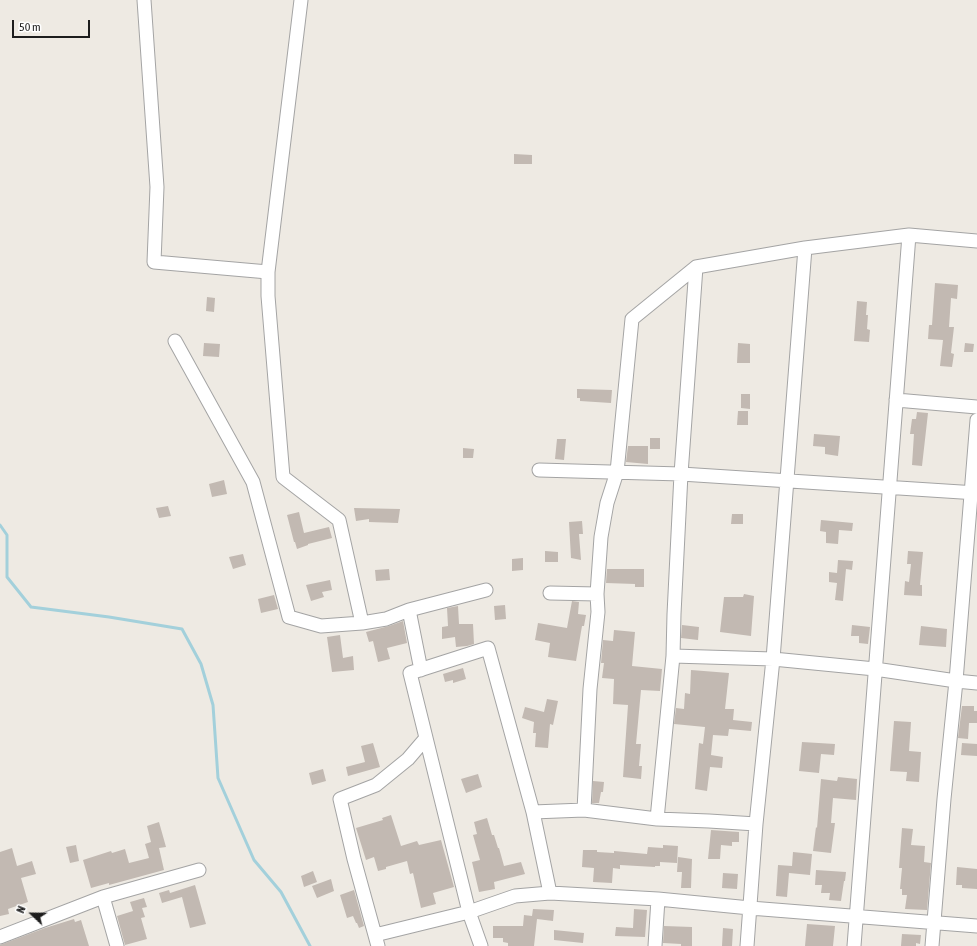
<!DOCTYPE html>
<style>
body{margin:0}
#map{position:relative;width:977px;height:946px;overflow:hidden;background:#eeeae3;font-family:"Asap Condensed",sans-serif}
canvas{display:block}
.north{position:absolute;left:12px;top:894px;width:40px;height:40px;-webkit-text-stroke:3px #fff;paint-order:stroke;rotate:292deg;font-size:11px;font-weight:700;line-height:16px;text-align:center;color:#1d1d1d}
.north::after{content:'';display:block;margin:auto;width:14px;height:18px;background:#1d1d1d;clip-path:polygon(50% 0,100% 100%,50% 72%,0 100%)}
.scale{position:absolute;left:12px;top:20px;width:78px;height:18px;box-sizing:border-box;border:2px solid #1d1d1d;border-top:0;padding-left:5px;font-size:12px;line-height:14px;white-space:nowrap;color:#1d1d1d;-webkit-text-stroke:3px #fff;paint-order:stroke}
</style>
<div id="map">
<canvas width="977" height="946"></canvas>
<div class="north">N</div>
<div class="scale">50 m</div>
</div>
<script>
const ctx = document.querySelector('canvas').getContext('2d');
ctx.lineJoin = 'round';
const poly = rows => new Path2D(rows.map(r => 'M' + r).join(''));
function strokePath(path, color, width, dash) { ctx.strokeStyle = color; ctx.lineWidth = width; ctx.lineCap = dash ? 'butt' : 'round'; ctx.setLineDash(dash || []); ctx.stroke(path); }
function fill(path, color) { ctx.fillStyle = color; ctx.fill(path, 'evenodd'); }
strokePath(poly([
 [0,525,7,535,7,577,31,607,109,617,182,629,201,664,213,705,218,778,254,860,281,892,310,946]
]), '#a3d0db', 3);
fill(poly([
 [514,154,532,155,532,164,514,164],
 [935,283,958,285,957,299,951,298,949,327,954,327,951,353,954,354,952,367,940,366,943,340,928,339,929,325,932,325],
 [207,297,215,298,214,312,206,311],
 [857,301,867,302,866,315,868,315,867,329,870,330,869,342,854,341],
 [204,343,220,344,219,357,203,356],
 [738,343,750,344,750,363,737,363],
 [965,343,974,344,973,352,964,352],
 [577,389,612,390,611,403,580,401,580,398,577,398],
 [741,394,750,394,750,409,741,408],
 [738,411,748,411,748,425,737,425],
 [917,412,928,413,922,466,912,465,914,434,910,434,912,419,916,419],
 [814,434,840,436,838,456,825,454,825,447,813,446],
 [650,438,660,438,660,449,650,449],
 [557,439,566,439,564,460,555,459],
 [628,446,648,446,648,464,626,462],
 [463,448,474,449,473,458,463,458],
 [224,480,227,494,212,497,209,484],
 [168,506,171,516,159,518,156,508],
 [354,508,400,509,398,523,369,522,369,519,356,521],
 [299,512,304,533,329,527,332,538,308,544,308,545,297,549,295,542,294,542,287,515],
 [732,514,743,514,743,524,731,524],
 [821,520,853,523,852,531,839,530,838,544,826,543,826,532,820,531],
 [582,521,583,534,579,534,581,560,571,558,569,522],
 [545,551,558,552,558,562,545,562],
 [908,551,923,552,920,585,922,585,922,596,904,595,905,581,909,582,911,564,907,564],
 [243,554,246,565,233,569,229,557],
 [523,558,523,570,512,571,512,559],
 [838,560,853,561,852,570,846,569,843,601,835,600,837,583,829,582,829,572,837,573],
 [389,569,390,580,376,581,375,570],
 [607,569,644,569,644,587,635,587,635,584,606,583],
 [330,580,332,590,322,592,324,597,311,601,306,585],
 [744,594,754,596,751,636,720,632,724,597,743,597],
 [274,595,278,609,261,613,258,599],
 [572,601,579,602,578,614,586,615,584,626,582,626,576,661,548,657,550,643,535,640,538,623,567,628],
 [505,605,506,619,495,620,494,606],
 [458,606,459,624,473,624,474,644,467,646,456,647,455,637,442,639,442,627,448,626,447,608],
 [403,621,407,643,387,648,390,659,378,662,373,641,369,642,366,632,389,626],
 [682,625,699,627,698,640,681,638],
 [852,625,870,627,868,644,859,643,859,636,851,636],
 [921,626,947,629,946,647,919,645],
 [614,630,635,632,632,666,662,669,660,691,641,690,636,744,641,744,639,766,642,766,641,779,623,777,628,705,613,704,614,679,602,678,604,663,601,663,603,640,613,641],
 [340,635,343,658,353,656,354,670,332,672,327,637],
 [463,668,466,679,453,683,453,680,445,682,443,674],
 [691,670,729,673,725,709,734,709,733,720,752,722,751,731,729,729,728,736,713,735,711,755,723,757,722,768,710,767,707,791,695,789,699,743,703,744,705,727,674,724,676,708,684,709,685,693,690,694],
 [547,699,558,701,553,725,550,724,548,748,535,747,536,733,533,733,534,722,522,718,525,707,544,712],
 [962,706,974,706,974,711,977,711,977,723,969,723,968,739,958,738],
 [894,721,911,722,909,751,921,752,919,782,906,781,907,772,890,771],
 [802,742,835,744,834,755,821,754,819,773,799,771],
 [373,743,380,767,348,776,346,767,365,762,361,746],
 [962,743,977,744,977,756,961,755],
 [323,769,326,781,312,785,309,773],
 [478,774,482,787,466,793,461,779],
 [838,777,857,779,856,800,833,798,831,823,835,823,831,853,813,851,816,827,817,828,821,779,837,781],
 [593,781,604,782,603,792,601,792,599,803,592,803],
 [391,815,401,846,417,841,419,845,441,840,454,887,433,893,436,904,421,908,413,873,410,874,407,861,386,867,386,869,378,871,374,857,366,860,356,828,383,820,382,818],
 [487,818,492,835,494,835,498,848,499,848,504,866,521,862,525,874,494,882,495,889,479,892,472,862,480,860,473,835,477,834,474,822],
 [159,822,166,847,159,848,164,870,109,885,109,883,91,888,83,860,111,851,112,853,125,849,129,863,149,858,145,844,151,842,147,826],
 [902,828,913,829,911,845,925,846,924,862,931,863,927,910,905,909,907,895,902,895,902,889,900,889,902,868,899,868],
 [711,830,739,832,739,842,732,842,732,846,721,845,720,859,708,859],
 [76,845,79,861,70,863,66,847],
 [663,845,678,846,677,863,660,862,660,866,655,866,655,867,620,865,620,869,613,868,612,883,593,882,594,868,582,867,583,850,597,850,597,852,614,853,614,851,647,854,648,847,663,848],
 [12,848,17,866,32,861,36,874,21,878,28,902,8,909,9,914,0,916,0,852],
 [793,852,812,854,810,875,789,873,787,897,776,896,778,865,792,866],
 [678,857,692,859,691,888,681,888,682,872,677,872],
 [957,867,977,869,977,889,962,888,962,885,956,885],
 [816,870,846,872,845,881,844,881,841,901,829,900,830,893,821,893,822,885,815,885],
 [313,871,317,882,304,887,301,876],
 [723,873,738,874,737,889,722,888],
 [331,879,334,891,317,898,312,886],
 [195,885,206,924,190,928,182,897,162,903,159,893,169,890,170,893],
 [354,890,364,926,359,928,357,923,356,923,353,916,347,918,340,895],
 [144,898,147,907,142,908,145,917,141,918,147,939,125,945,117,916,133,911,130,902],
 [533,909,554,910,553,921,537,919,534,946,508,946,508,943,503,942,503,938,493,938,493,926,523,926,524,915,532,916],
 [634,909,647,910,645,937,615,936,616,927,633,928],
 [74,919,75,922,81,920,89,946,0,946,0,945,45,928],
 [807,924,835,926,833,946,805,946],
 [664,926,692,927,692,946,681,946,681,944,663,943],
 [723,928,733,929,732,946,722,946],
 [554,930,584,933,583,943,554,940],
 [902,934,921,935,920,944,916,943,916,946,901,946]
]), '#c2b9b2');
const minor = poly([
 [144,0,157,187,154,262,268,272],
 [301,0,268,272,268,296,283,477,339,520,362,623],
 [175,341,253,482,289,617,321,626,362,623,386,619,409,610,421,670],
 [896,400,977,407],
 [539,470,681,474,977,493],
 [550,593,597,594],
 [409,610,486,590],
 [673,656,773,659,875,669,956,681,977,683],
 [584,810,590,689,598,612,597,594,601,537,607,503,617,472,632,319,696,267,805,248,909,235,977,241],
 [533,812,584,810,657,819,709,821,756,824],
 [657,819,673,656,674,614,681,474,696,267],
 [103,897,117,946],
 [375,935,469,912,515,896,550,893,658,899,750,908,977,926],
 [0,937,103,897,199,870],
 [378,946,354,859,340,799,376,785,408,759,426,738],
 [481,946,469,912,410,673,488,648,533,812,550,893],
 [655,946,658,899],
 [747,946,756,824,773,659,805,248],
 [854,946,909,235],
 [932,946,944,799,956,681,977,420]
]);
strokePath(minor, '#a4a4a4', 15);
strokePath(minor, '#fff', 13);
</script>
